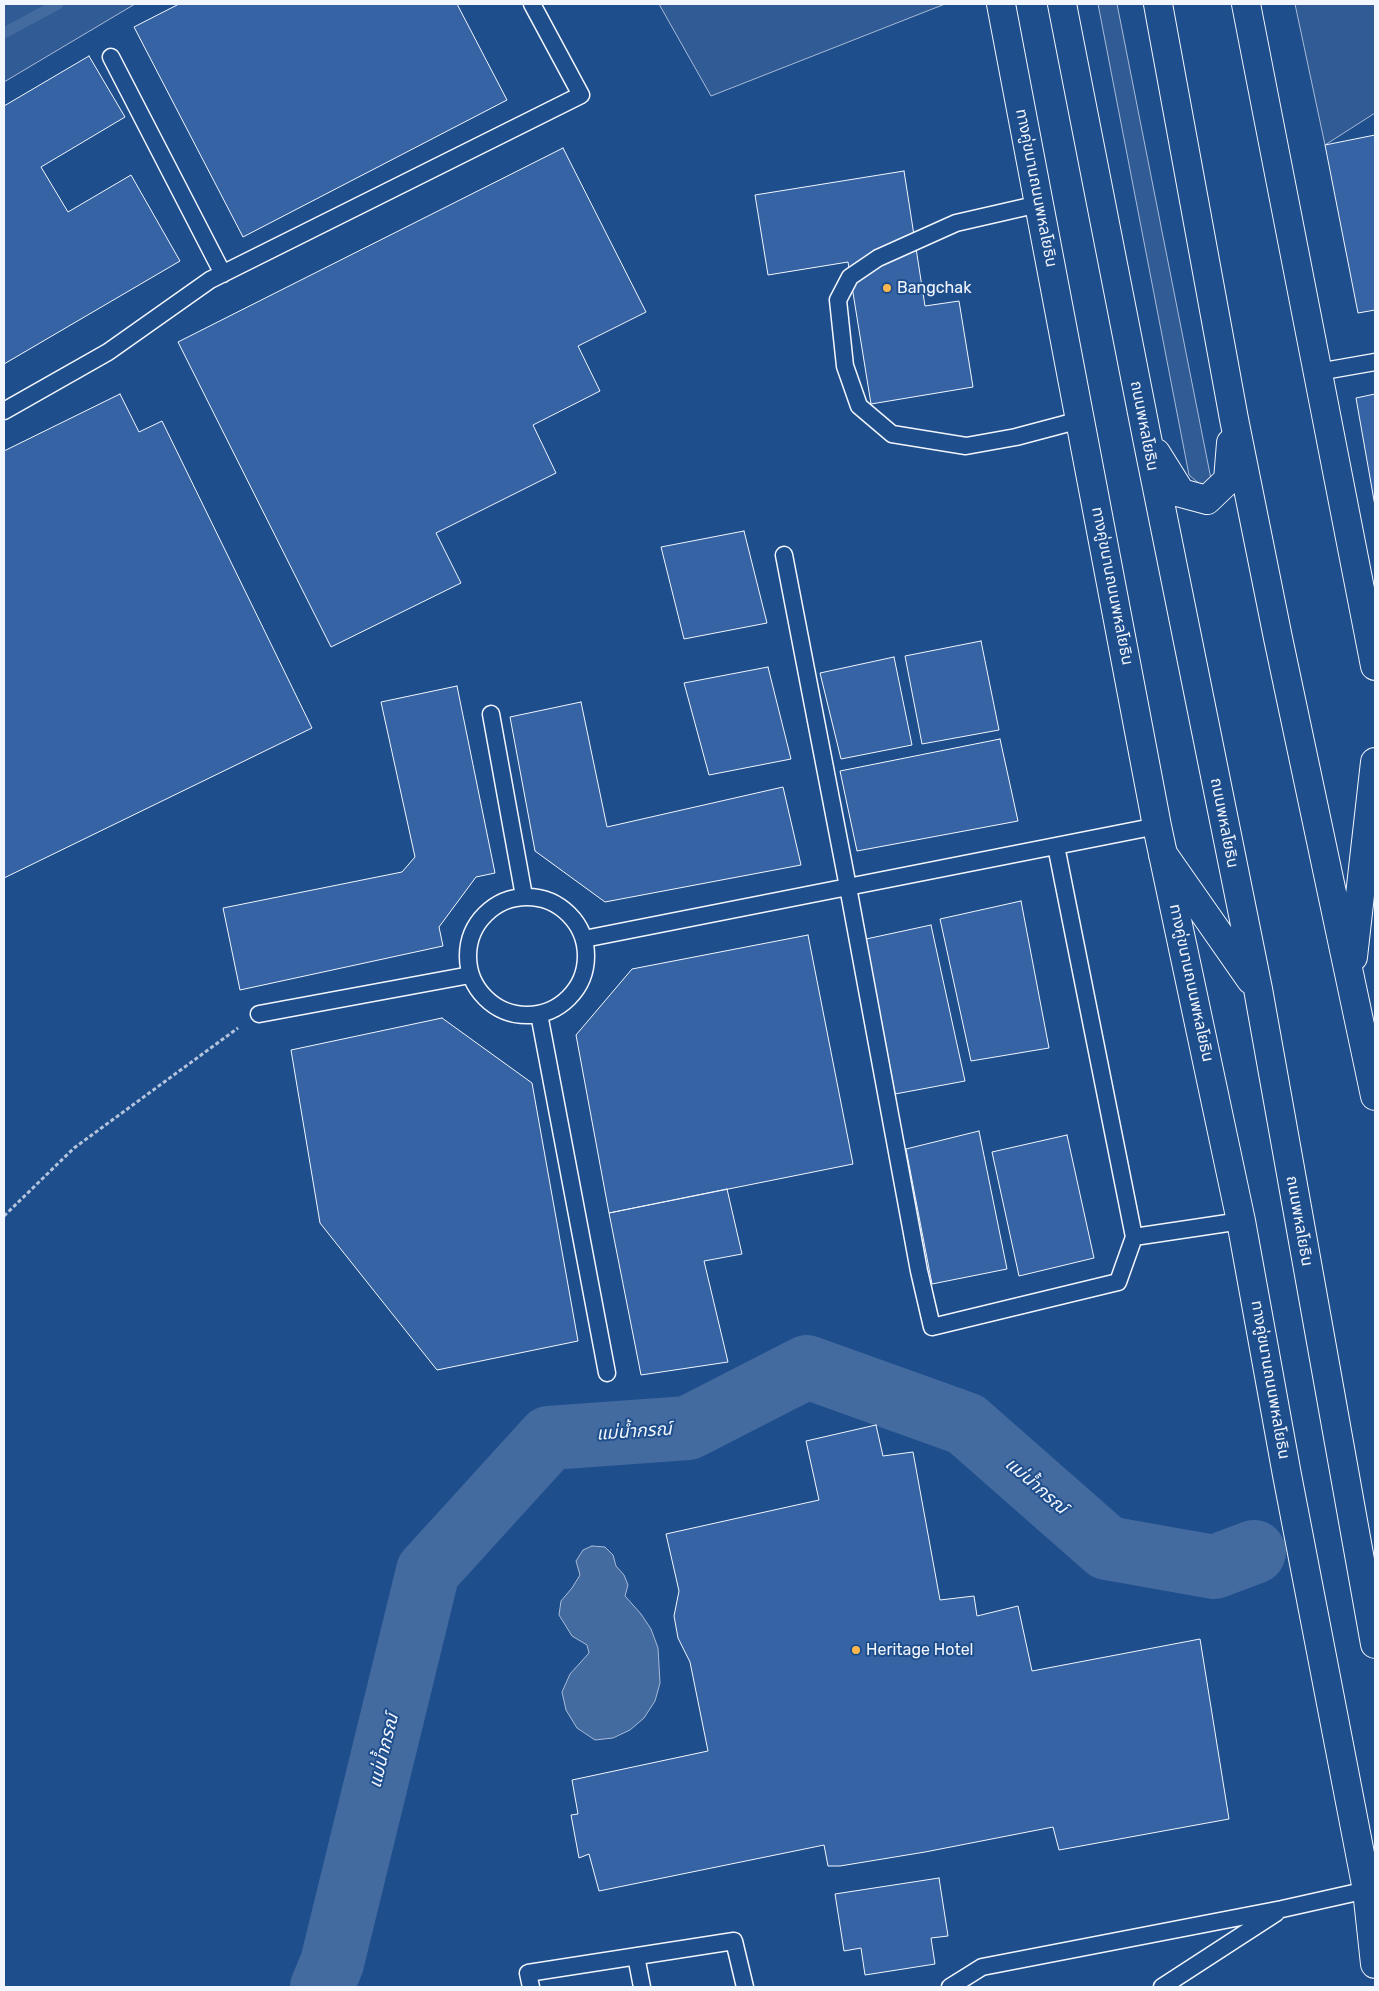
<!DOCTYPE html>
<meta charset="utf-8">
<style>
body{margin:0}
#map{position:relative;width:1379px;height:1991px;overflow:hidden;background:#1f4e8c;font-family:Rubik,sans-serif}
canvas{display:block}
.frame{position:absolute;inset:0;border:5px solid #f2f6ff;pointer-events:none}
</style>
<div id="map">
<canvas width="1379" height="1991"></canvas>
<div class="frame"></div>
</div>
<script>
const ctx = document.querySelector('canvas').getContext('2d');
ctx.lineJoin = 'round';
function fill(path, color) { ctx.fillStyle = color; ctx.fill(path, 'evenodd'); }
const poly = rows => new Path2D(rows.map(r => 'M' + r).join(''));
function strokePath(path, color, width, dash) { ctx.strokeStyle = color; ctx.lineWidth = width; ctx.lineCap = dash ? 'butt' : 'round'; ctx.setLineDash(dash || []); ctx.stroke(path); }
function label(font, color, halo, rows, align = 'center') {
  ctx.font = font + ' Rubik,"Noto Sans Thai",sans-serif'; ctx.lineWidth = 4; ctx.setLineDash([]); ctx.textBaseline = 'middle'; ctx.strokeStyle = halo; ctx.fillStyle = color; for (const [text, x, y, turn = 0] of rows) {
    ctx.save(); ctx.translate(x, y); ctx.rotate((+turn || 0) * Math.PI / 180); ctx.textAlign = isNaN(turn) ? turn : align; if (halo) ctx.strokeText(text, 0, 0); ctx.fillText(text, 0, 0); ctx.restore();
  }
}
const built = poly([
 [4,4,135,4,4,82,4,4],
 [659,4,945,4,711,96,659,4],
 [1098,4,1117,4,1211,479,1201,485,1189,475,1098,4],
 [1295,4,1375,4,1375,113,1325,145,1295,4]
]);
fill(built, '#305b95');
strokePath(built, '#a8bbd7', 1);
const water = poly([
 [592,1546,605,1547,613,1555,616,1566,624,1575,628,1585,625,1596,641,1614,651,1629,658,1648,660,1683,655,1701,644,1718,630,1730,613,1738,595,1740,577,1728,566,1710,562,1692,570,1674,589,1653,587,1645,572,1636,559,1615,561,1601,572,1588,580,1575,576,1561,583,1550,592,1546]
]);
fill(water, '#446ba0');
strokePath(water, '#a8bbd7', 1);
strokePath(poly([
 [4,33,58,4]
]), '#446ba0', 11);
strokePath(poly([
 [322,1987,332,1963,428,1571,549,1438,688,1428,807,1367,966,1424,1107,1548,1214,1567,1254,1552]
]), '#446ba0', 64);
const building = poly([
 [179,4,457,4,507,100,243,237,134,27,179,4],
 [89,56,125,117,41,167,68,212,131,175,180,261,4,364,4,106,89,56],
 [1375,135,1375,310,1358,313,1325,145,1375,135],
 [563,148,646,312,578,346,600,391,533,425,556,473,436,533,461,583,331,647,178,342,563,148],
 [904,171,925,306,959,301,973,387,871,404,848,262,768,275,755,195,904,171],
 [120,394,139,432,162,421,312,728,4,878,4,451,120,394],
 [1375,394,1375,506,1356,398,1375,394],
 [744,531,767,623,684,639,661,547,744,531],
 [981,641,999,730,922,744,905,656,981,641],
 [894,657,912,745,841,759,820,673,894,657],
 [768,667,791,759,709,775,684,683,768,667],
 [457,686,495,873,476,877,439,927,443,946,240,990,223,908,402,872,415,857,381,702,457,686],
 [581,702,607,827,783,787,801,865,605,902,535,851,510,717,581,702],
 [1000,739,1018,821,857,851,840,771,1000,739],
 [1021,901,1049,1048,971,1061,940,919,1021,901],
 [931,925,965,1081,895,1094,866,939,931,925],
 [808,935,853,1164,609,1213,576,1035,632,969,808,935],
 [442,1018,532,1083,578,1341,437,1370,320,1223,291,1050,442,1018],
 [979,1131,1007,1269,932,1284,906,1149,979,1131],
 [1067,1135,1094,1258,1019,1276,992,1152,1067,1135],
 [727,1189,742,1254,704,1261,728,1362,641,1375,609,1213,727,1189],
 [876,1425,883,1456,913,1452,940,1600,974,1596,977,1616,1018,1606,1032,1671,1200,1639,1229,1819,1059,1850,1053,1827,925,1852,840,1866,828,1866,824,1845,599,1891,589,1854,579,1858,571,1815,578,1814,572,1780,708,1751,690,1662,678,1638,674,1616,679,1591,666,1534,819,1500,806,1441,876,1425],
 [939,1878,948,1936,931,1938,935,1964,865,1975,861,1948,844,1951,835,1894,939,1878]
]);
fill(building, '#3563a3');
strokePath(building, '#f2f6ff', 1);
const service = poly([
 [111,57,223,274],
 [1039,204,956,223,878,258,850,277,838,300,845,366,859,406,892,434,966,446,1016,437,1080,420],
 [1318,372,1375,362],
 [4,411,108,352,210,280,581,95,532,4],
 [784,555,848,887,919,1271,932,1327,1118,1282,1134,1237,1056,846],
 [491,714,524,896],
 '468 956a59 59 0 1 1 118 0a59 59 0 1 1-118 0Z',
 [584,939,1157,826],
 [259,1014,470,975],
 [539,1014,607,1373],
 [1134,1237,1241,1221],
 [636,1956,642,1987],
 [531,1987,528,1973,734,1941,745,1987],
 [950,1987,982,1967,1282,1909,1367,1890],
 [1162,1987,1276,1913]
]);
const secondary = poly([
 [1001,4,1157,826,1241,1221,1287,1475,1367,1890,1375,1964],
 [1246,4,1375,666]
]);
const primary = poly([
 [1062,4,1147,438,1258,989,1375,1644],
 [1158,4,1234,419,1278,638,1375,1096],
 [1156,453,1181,493,1207,500,1228,480,1231,443],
 [1163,854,1251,980],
 [1353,957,1375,762]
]);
strokePath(service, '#f2f6ff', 19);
strokePath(secondary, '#f2f6ff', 30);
strokePath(primary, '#f2f6ff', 30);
strokePath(poly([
 [4,1216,74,1148,238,1028]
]), '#b3c4dc', 3, [4, 2.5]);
strokePath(service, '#1f4e8c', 16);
strokePath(secondary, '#1f4e8c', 28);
strokePath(primary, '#1f4e8c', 28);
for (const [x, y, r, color] of [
 [887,288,5,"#ffb74d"],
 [856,1650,5,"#ffb74d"]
]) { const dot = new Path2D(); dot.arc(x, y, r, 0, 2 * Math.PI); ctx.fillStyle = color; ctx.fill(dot); strokePath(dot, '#1f4e8c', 2); }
label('16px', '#f2f6ff', '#1f4e8c', [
 ["ทางคู่ขนานถนนพหลโยธิน",1036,188,79],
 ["ถนนพหลโยธิน",1144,426,79],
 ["ทางคู่ขนานถนนพหลโยธิน",1112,586,79],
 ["ถนนพหลโยธิน",1224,823,79],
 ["ทางคู่ขนานถนนพหลโยธิน",1191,983,78],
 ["ถนนพหลโยธิน",1299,1221,80],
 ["ทางคู่ขนานถนนพหลโยธิน",1270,1380,80]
]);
label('16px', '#f2f6ff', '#1f4e8c', [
 ["Bangchak",897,288],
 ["Heritage Hotel",866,1650]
], 'left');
label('italic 18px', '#f2f6ff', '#1f4e8c', [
 ["แม่น้ำกรณ์",634,1432,-4],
 ["แม่น้ำกรณ์",1036,1486,41],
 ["แม่น้ำกรณ์",384,1751,-76]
]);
</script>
